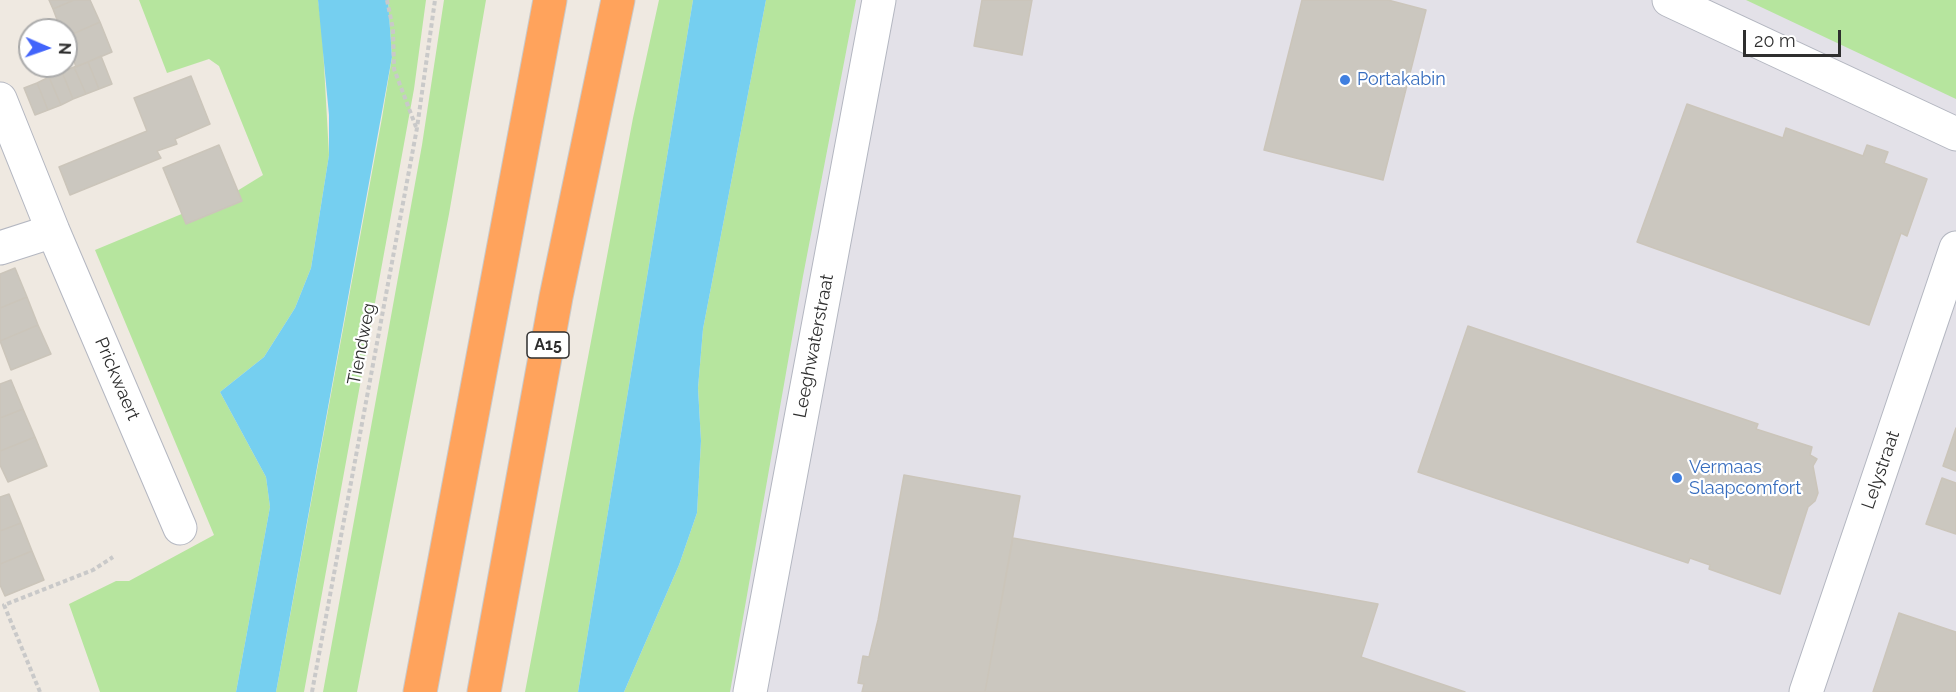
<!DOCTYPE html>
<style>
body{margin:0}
#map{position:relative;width:1956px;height:692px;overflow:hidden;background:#efe9e1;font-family:Raleway,sans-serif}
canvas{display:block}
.north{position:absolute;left:18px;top:18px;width:60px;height:60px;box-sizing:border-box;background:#fff;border:2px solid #ababab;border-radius:50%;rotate:92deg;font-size:16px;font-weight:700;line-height:24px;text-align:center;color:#2e2e2e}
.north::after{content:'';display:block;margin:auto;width:21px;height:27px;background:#4264fb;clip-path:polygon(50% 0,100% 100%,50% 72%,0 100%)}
.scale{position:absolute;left:1743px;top:30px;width:98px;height:27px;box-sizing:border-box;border:3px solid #2e2e2e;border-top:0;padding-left:8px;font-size:18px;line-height:21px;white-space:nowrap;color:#2e2e2e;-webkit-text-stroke:4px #fff;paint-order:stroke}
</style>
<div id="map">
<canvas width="1956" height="692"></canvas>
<div class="north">N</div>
<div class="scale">20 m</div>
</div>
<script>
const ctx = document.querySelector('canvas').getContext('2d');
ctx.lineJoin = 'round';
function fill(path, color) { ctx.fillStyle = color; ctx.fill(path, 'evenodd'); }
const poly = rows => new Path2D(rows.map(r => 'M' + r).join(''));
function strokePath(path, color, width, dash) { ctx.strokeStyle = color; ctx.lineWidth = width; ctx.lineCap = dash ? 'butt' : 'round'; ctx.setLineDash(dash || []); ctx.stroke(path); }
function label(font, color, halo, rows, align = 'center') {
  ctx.font = font + ' Raleway,sans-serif'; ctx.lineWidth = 4.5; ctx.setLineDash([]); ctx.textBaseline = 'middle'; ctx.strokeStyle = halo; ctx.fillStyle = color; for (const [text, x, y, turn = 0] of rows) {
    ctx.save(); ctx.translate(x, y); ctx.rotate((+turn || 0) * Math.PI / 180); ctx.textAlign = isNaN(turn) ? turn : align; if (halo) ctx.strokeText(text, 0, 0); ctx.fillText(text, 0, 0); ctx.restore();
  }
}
fill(poly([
 [824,0,1956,0,1956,692,691,692]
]), '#e3e1e8');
fill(poly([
 [139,0,318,0,322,29,329,155,311,268,295,308,264,357,220,392,266,477,270,507,236,692,100,692,69,604,116,581,129,581,214,535,95,250,237,191,263,175,219,66,209,59,167,73],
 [388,0,426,0,414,89,304,692,276,692,382,118,392,57],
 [444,0,486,0,449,214,357,692,323,692,422,145],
 [659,0,693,0,578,692,525,692,633,118],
 [766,0,856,0,803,276,730,692,624,692,679,565,697,513,701,441,698,388,703,329],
 [1746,0,1956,0,1956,99]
]), '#b6e59e');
fill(poly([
 [318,0,388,0,392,57,276,692,236,692,270,507,266,477,220,392,264,357,295,308,311,268,329,155,329,115],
 [693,0,766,0,703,329,698,388,701,441,697,513,679,565,624,692,578,692]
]), '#75cff0');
const building = poly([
 [49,0,74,0,53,9,49,0],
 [74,0,90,0,100,22,66,37,66,30,61,30,53,9,74,0],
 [982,0,1032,0,1022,55,974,46,982,0],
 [1302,0,1388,0,1426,10,1383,180,1264,150,1302,0],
 [100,22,112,52,76,67,66,37,100,22],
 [101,56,112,84,99,89,88,62,101,56],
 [88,62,99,89,86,94,74,67,88,62],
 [74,67,86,94,73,99,62,72,74,67],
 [62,72,73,99,61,105,49,77,62,72],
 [191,76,210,124,175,139,177,144,157,151,161,158,70,195,59,167,147,131,134,98,191,76],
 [49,77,61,105,48,110,37,83,49,77],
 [37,83,48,110,35,115,24,88,37,83],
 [1687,104,1783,138,1786,128,1863,156,1867,145,1888,152,1884,163,1927,179,1907,236,1901,233,1869,325,1637,242,1687,104],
 [219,145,242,201,186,224,163,168,219,145],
 [15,268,27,297,0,308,0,274,15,268],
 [27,297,38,325,0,341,0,308,27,297],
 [38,325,51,354,11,370,0,341,38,325],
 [1468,326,1758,424,1756,429,1812,447,1810,455,1817,459,1813,466,1818,493,1815,501,1808,507,1780,594,1709,569,1710,565,1690,558,1688,563,1418,472,1468,326],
 [11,380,23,409,0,418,0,384,11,380],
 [23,409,35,437,0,451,0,418,23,409],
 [1956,428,1956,471,1943,466,1956,428],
 [35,437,47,466,8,482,0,465,0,451,35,437],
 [904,475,1020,496,985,692,862,692,864,684,858,683,863,656,869,657,878,620,904,475],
 [1942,478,1956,483,1956,534,1926,524,1942,478],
 [9,494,21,523,0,531,0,497,9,494],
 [21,523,32,551,0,564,0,531,21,523],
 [1013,538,1378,604,1361,657,1465,692,985,692,1013,538],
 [32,551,44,580,5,596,0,585,0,564,32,551],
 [1899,613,1956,632,1956,692,1873,692,1899,613]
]);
fill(building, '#cbc7bf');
strokePath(building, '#cbc5ba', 1.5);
const minor = poly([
 [1669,0,1956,134],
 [0,99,53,231,180,528],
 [0,248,53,231],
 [750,692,879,0],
 [1806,692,1956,248]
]);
const highway = poly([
 [420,692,550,0],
 [484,692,556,297,618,0]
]);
strokePath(minor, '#b4b7c1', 35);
strokePath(highway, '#c9c9c9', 35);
strokePath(poly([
 [387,0,393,29,394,69,416,127],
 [40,692,4,605,93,570,113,557],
 [312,692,417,128,435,0]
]), '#c9c9c9', 4, [4.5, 3]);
strokePath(minor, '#fff', 33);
strokePath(highway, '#ffa35c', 33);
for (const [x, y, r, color] of [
 [1345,80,6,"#3f7fe0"],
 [1677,478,6,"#3f7fe0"]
]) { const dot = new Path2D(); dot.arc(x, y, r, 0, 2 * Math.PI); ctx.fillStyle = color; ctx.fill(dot); strokePath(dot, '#fff', 2); }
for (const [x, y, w] of [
 [548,345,42]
]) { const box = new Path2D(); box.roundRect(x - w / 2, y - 13, w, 26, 4.5); ctx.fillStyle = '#fff'; ctx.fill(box); strokePath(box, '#2e2e2e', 1.5); }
label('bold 16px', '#2e2e2e', null, [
 ["A15",548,345]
]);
label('18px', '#366cbe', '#fff', [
 ["Portakabin",1357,80],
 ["Vermaas",1689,468],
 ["Slaapcomfort",1689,489]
], 'left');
label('18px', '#2e2e2e', '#fff', [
 ["Tiendweg",362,344,-79],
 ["Leeghwaterstraat",814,346,-79],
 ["Prickwaert",117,379,67],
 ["Lelystraat",1881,470,-71]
]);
</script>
